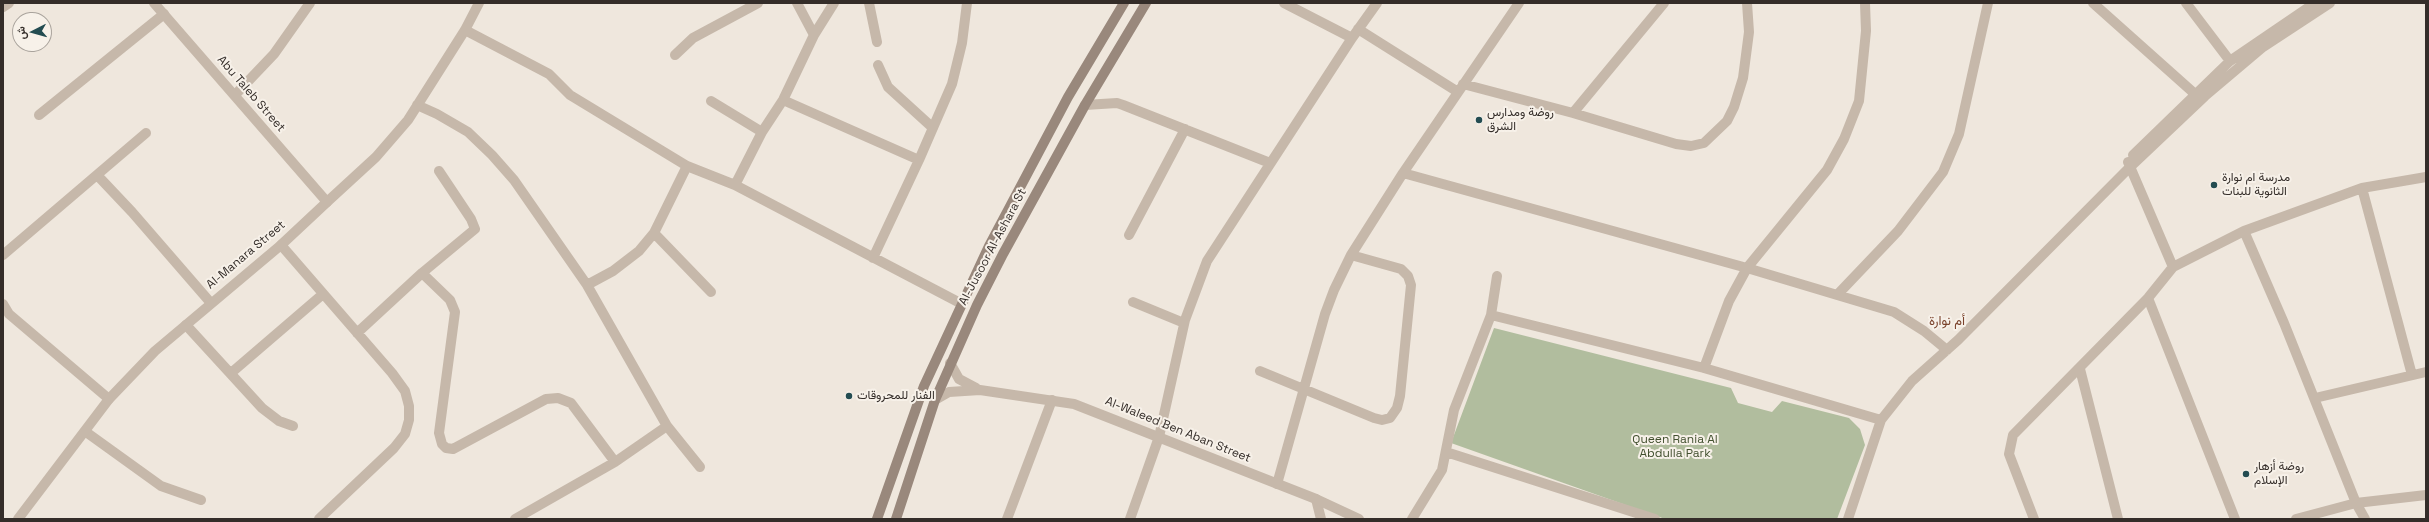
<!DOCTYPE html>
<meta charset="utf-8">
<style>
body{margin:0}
#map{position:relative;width:2429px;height:522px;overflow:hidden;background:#efe7dd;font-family:"Space Grotesk",Vazirmatn,sans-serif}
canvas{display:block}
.frame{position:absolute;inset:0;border:4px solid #342d29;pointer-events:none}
.north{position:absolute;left:12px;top:12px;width:40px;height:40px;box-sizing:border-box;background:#f7f1e9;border:1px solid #a9a39c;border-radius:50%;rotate:264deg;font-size:11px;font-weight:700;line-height:16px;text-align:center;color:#342d29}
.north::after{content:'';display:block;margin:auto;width:14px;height:18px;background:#234c51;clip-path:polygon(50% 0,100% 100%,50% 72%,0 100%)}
</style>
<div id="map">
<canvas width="2429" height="522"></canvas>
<div class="frame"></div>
<div class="north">ش</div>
</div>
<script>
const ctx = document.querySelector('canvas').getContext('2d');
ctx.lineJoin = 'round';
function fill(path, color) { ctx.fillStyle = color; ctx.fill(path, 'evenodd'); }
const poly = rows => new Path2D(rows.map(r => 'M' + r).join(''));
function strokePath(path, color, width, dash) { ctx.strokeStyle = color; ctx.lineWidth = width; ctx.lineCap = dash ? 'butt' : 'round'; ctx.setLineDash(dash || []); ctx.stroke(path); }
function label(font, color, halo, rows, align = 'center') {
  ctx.font = font + ' "Space Grotesk",Vazirmatn,sans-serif'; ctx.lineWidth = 4; ctx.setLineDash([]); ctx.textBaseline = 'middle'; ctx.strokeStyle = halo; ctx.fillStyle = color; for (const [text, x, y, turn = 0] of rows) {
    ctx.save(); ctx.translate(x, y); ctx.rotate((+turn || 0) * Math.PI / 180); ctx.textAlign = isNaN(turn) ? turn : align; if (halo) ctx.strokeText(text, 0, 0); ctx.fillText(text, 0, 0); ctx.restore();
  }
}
fill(poly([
 [1494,328,1731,388,1738,403,1772,412,1782,401,1849,418,1860,429,1865,445,1837,519,1665,519,1451,443]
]), '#b1bd9e');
strokePath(poly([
 [797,3,814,35],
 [869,3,877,42],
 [1284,3,1352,38],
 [2093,3,2195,94],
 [2186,3,2230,61],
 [1358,29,1458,92],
 [465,30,549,74,570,95,687,166,735,185,962,304],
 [675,55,693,38,758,3],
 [878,65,888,87,933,128],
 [1463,84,1573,113,1676,144,1691,146,1704,143,1727,121,1734,107,1743,78,1749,32,1747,3],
 [235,95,274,54,310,3],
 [783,100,919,160],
 [711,101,762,132],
 [417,105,437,114,468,132,492,155,514,180,587,285,667,426,700,467],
 [1085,105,1117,103,1123,105,1270,163],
 [1573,113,1664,3],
 [39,115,164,14],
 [2133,155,2230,61,2315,3],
 [2128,162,2173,267],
 [1403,173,1747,268,1894,312,1924,331,1947,350],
 [98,176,132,212,210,302],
 [735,185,762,132,783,100,814,35,834,3],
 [2362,188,2412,375],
 [327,202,376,157,408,120,465,30,479,3],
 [2244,231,2284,323,2356,503,2365,519],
 [654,233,711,292],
 [1129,235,1185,129],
 [281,245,392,373,405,391,409,406,409,420,405,434,394,448,319,519],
 [3,255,146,133],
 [873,258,919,160,952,84,962,43,967,3],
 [422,273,475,229,471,219,439,171],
 [587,285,613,271,639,251,654,233,687,166],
 [1838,294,1898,231,1943,172,1959,134,1988,3],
 [2148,298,2235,519],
 [1133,302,1184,323],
 [3,304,9,314,109,399],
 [1491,315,1704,368,1881,420],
 [186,325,262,408,279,421,293,426],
 [357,333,422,273,450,300,455,312,439,433,442,444,446,448,453,449,546,399,558,398,571,403,615,462],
 [1704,368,1729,301,1747,268,1827,170,1844,139,1859,101,1866,31,1865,3],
 [2080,369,2118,519],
 [1260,371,1374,418,1382,420,1390,418,1397,408,1400,396,1411,285,1408,276,1401,269,1351,255],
 [231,373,323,294],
 [2315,398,2426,372],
 [86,432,161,486,201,500],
 [1446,452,1655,519],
 [1277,484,1325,314,1334,290,1351,255,1403,173,1519,3],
 [1316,499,1321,519],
 [515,519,615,462,667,426],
 [1007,519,1052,400],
 [1130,519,1159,437,1185,320,1207,261,1352,38,1377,3],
 [1412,519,1442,470,1454,410,1491,315,1497,276],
 [1848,519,1881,420,1912,381,1958,340,2130,167,2205,96,2263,47,2330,3],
 [2034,519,2009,454,2013,435,2148,298,2173,267,2244,231,2362,188,2426,177]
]), '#c6b8aa', 10);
strokePath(poly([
 [3,7,9,3],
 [950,363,959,379,976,388],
 [935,400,949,392,980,390,1074,404,1316,499,1359,519],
 [18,519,109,399,155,351,281,245,327,202,154,3],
 [2296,519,2356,503,2426,495]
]), '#c6b8aa', 10);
strokePath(poly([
 [877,519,924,386,989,246,1068,97,1124,3],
 [896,519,935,400,977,305,1003,254,1085,105,1146,3]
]), '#99887c', 10);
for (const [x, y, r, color] of [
 [1479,120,4,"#234c51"],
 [2214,185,4,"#234c51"],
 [849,396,4,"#234c51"],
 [2246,474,4,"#234c51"]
]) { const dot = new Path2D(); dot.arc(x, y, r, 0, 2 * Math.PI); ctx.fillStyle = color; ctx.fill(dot); strokePath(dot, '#f7f1e9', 1.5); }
label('12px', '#342d29', '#f7f1e9', [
 ["Abu Taleb Street",251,94,49],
 ["Al-Jusoor Al-Ashara St",993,247,-62],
 ["Al-Manara Street",246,255,-40],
 ["Al-Waleed Ben Aban Street",1178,430,22]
]);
label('12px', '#342d29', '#f7f1e9', [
 ["روضة ومدارس",1487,113],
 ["الشرق",1487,127],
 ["مدرسة ام نوارة",2222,178],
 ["الثانوية للبنات",2222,192],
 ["الفنار للمحروقات",857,396],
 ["روضة أزهار",2254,467],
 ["الإسلام",2254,481]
], 'left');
label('12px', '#42502f', '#f7f1e9', [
 ["Queen Rania Al",1675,440],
 ["Abdulla Park",1675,454]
]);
label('13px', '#7a422b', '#f7f1e9', [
 ["أم نوارة",1947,321]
]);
</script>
